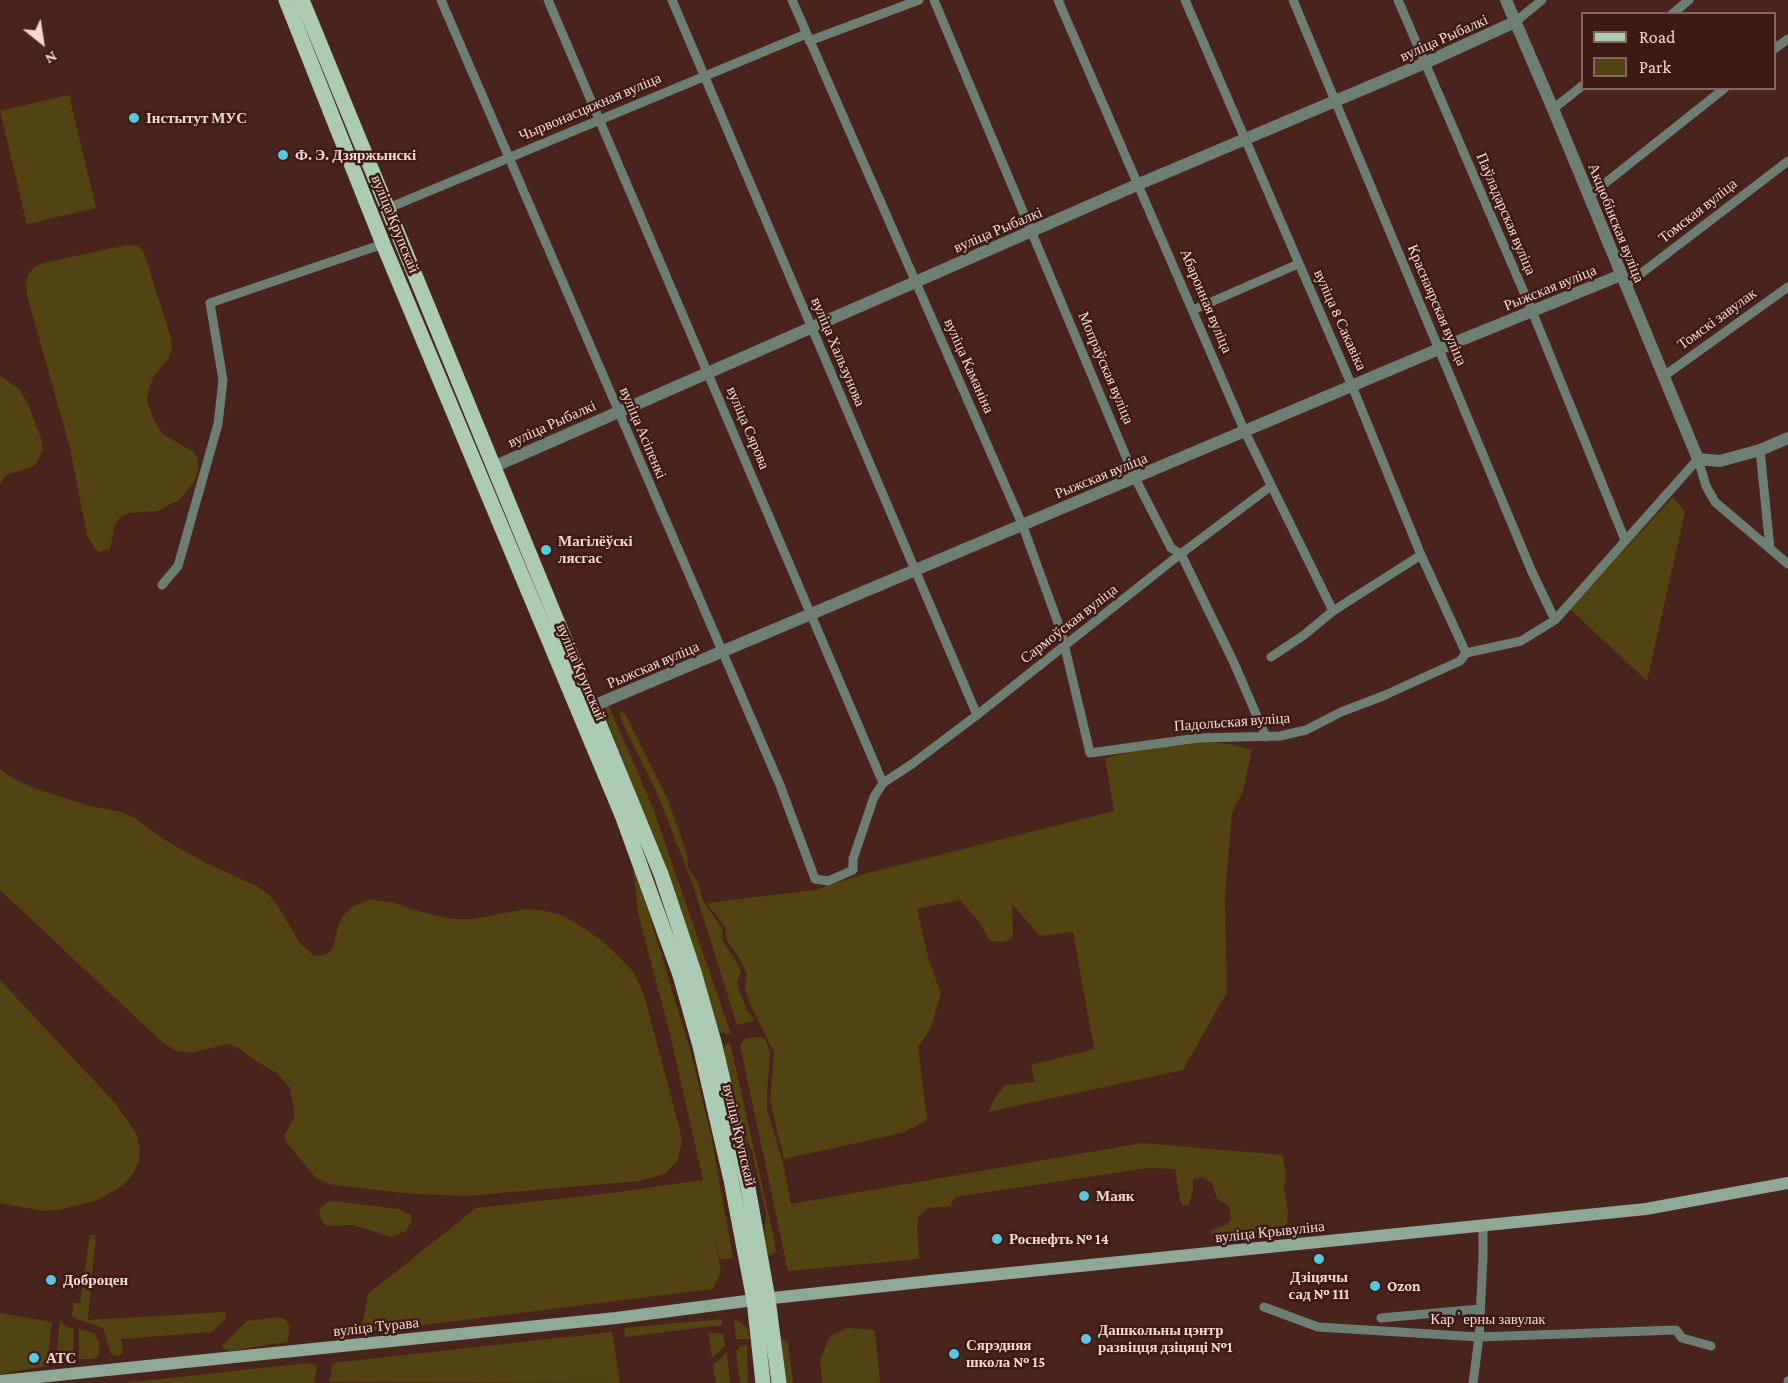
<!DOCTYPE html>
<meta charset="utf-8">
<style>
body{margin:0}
#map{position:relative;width:1788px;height:1383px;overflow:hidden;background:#48241c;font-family:"Crimson Pro",serif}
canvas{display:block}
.legend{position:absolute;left:1581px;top:12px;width:195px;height:78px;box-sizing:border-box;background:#3d1a13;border:2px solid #85665f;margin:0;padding:8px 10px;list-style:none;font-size:18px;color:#f0d8d2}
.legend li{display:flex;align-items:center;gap:12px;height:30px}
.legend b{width:30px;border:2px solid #85665f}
.north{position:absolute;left:12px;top:12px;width:60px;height:60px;-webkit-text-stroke:4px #3d1a13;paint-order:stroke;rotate:150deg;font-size:16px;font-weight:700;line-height:24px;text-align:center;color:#f0d8d2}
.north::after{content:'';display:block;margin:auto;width:21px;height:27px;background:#f0d8d2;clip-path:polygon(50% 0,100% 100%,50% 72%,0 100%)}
</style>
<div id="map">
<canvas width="1788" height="1383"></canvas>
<ul class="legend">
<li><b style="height:8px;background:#abcbb3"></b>Road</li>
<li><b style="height:16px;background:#514312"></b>Park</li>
</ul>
<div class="north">N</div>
</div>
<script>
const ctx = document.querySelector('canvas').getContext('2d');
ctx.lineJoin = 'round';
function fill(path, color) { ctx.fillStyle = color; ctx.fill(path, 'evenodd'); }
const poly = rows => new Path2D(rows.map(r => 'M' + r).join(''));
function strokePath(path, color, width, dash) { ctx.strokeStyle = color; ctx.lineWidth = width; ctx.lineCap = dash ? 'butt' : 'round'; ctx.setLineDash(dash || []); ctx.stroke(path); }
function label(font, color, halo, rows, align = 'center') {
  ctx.font = font + ' "Crimson Pro",serif'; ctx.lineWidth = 5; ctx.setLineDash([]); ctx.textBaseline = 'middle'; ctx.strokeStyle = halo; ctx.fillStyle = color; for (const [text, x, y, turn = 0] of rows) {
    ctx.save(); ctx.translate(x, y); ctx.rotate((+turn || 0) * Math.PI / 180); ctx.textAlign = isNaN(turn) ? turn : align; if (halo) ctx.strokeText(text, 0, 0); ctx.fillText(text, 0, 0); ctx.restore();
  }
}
fill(poly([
 [69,95,96,208,27,224,0,111],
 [127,245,138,246,144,253,171,338,172,348,169,357,154,376,149,388,147,399,152,416,162,434,194,452,198,460,198,469,195,480,181,499,157,511,128,513,120,517,115,525,110,549,100,552,95,549,87,535,70,448,27,295,26,282,28,274,35,267,43,263],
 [0,376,19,389,27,402,41,438,43,449,37,462,32,467,6,475,0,484],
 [1673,497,1685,512,1647,681,1570,609],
 [608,704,653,808,731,1034,722,1033,717,1028,668,877,606,717,604,707],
 [619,710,625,714,668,800,687,854,688,868,699,884,703,901,723,930,722,940,735,959,741,972,737,982,740,993,747,1010,755,1020,737,1025,693,885,657,793,623,724],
 [1188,739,1229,744,1252,750,1243,791,1232,813,1225,896,1227,992,1183,1070,988,1112,995,1098,1005,1085,1035,1082,1031,1065,1094,1049,1073,932,1040,936,1012,904,1013,936,1005,942,990,941,980,923,960,900,917,909,929,961,941,993,931,1028,918,1047,927,1120,902,1133,784,1159,770,1101,774,1052,750,1004,745,989,747,974,739,957,727,941,725,927,707,903,815,890,864,874,1114,811,1105,758],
 [0,769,11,777,33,788,86,805,121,812,135,818,165,840,206,863,257,886,270,896,278,906,299,942,313,955,321,956,328,953,333,948,338,926,343,916,352,907,370,899,395,903,414,910,452,919,473,919,526,909,542,910,563,916,581,926,601,940,619,957,634,973,644,995,680,1130,682,1142,677,1161,665,1174,639,1181,466,1196,413,1194,334,1185,324,1182,315,1177,286,1142,284,1136,294,1118,294,1110,290,1088,277,1073,259,1063,237,1047,227,1044,191,1053,176,1051,162,1042,0,890],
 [633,868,645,901,691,1053,712,1140,733,1258,720,1260,714,1238,721,1271,713,1289,375,1331,362,1325,368,1294,476,1208,612,1193,703,1180,670,1034,638,913],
 [0,980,114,1102,136,1133,140,1149,139,1162,132,1175,123,1185,107,1195,94,1201,58,1210,42,1211,0,1203],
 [755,1037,765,1038,770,1052,767,1095,767,1109,783,1163,791,1204,1142,1143,1283,1155,1286,1174,1284,1187,1288,1213,1287,1224,1276,1231,1213,1236,1210,1231,1227,1224,1231,1219,1229,1205,1217,1199,1212,1183,1202,1177,1193,1180,1193,1190,1189,1205,1183,1206,1180,1201,1175,1169,1148,1168,955,1197,950,1206,928,1208,919,1216,917,1224,919,1259,788,1271,740,1045,744,1039],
 [730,1042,773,1234,776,1251,771,1255,768,1254,764,1244,766,1214,752,1151,744,1135,724,1053,724,1047],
 [333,1201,399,1209,411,1215,412,1220,406,1231,391,1237,353,1225,327,1226,323,1223,319,1213,321,1207,326,1203],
 [90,1235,96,1235,88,1320,225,1312,226,1319,212,1332,121,1339,123,1352,119,1356,111,1354,103,1328,74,1318,72,1315,74,1303,80,1303],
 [0,1313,52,1322,47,1366,0,1374],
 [278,1317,286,1320,290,1327,287,1342,228,1351,221,1346,247,1321],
 [722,1319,722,1325,625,1337,624,1328],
 [60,1320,67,1327,74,1329,73,1359,56,1361],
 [734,1320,740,1322,747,1328,750,1339,736,1339],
 [848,1328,875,1330,880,1383,822,1383,820,1360,830,1336],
 [79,1329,94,1333,99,1341,99,1355,94,1359,79,1359],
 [612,1332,620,1383,329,1382,333,1363],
 [708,1332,723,1334,725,1346,712,1358],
 [781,1337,788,1343,793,1383,786,1383],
 [747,1345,748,1383,740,1383,736,1351,740,1346],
 [727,1352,730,1383,716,1383,713,1365],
 [308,1363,316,1365,317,1370,314,1383,124,1383]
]), '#514312');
strokePath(poly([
 [441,0,780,785,815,879,828,881,853,870,853,859,874,797,883,783,548,0],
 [672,0,977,715],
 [792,0,1022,524,1061,631,1090,753,1198,738,1280,736,1306,730,1341,712,1383,696,1460,661,1466,653],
 [934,0,1135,478,1171,548,1181,554,1234,663,1266,737],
 [1058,0,1245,432,1333,611],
 [1185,0,1352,386,1421,555,1466,653],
 [1293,0,1532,572,1555,620],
 [1398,0,1532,311,1625,540],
 [1672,14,1689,0],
 [1515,22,1542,0],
 [809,41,919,0],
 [1774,49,1788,39],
 [1553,109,1582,86],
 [1589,196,1725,88],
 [386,209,806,34],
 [1626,285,1788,161],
 [1193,310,1298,264],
 [1664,376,1788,287],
 [1760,450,1770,549],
 [1698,459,1706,486,1715,502,1788,564],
 [162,585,178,566,218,424,223,380,210,303,383,244],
 [1466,653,1521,641,1555,620,1698,459],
 [1271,657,1304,635,1333,611,1421,555],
 [883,783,912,764,977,715,1174,559,1271,486],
 [1264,1307,1318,1327,1479,1337,1676,1330,1682,1338,1711,1346],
 [1381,1318,1480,1309],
 [1473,1383,1479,1337,1483,1258,1483,1225],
 [1788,1383,1788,1381]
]), '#6e7e72', 9);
strokePath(poly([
 [1506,0,1553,109,1698,459,1720,461,1760,450,1788,438],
 [493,467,1139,184,1425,63,1515,22],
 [593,706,1439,349,1621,275]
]), '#6e7e72', 12);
strokePath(poly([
 [0,1381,616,1318,754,1300,931,1281,1646,1209,1788,1183]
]), '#90a997', 12);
strokePath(poly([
 [286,0,383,244,622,815,680,975,700,1046,731,1180,754,1300,763,1383],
 [302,0,661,874,694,972,714,1042,747,1182,768,1299,779,1383]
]), '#abcbb3', 15);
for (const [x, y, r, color] of [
 [134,118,6,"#56c9e1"],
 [283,155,6,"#56c9e1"],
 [546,550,6,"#56c9e1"],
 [1084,1196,6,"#56c9e1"],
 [997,1239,6,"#56c9e1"],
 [1319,1259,6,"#56c9e1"],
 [51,1280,6,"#56c9e1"],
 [1375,1286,6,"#56c9e1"],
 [1086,1339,6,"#56c9e1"],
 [954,1354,6,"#56c9e1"],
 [34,1358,6,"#56c9e1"]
]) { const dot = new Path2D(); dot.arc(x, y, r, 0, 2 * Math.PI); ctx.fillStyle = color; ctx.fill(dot); strokePath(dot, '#3d1a13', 2); }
label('15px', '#f0d8d2', '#3d1a13', [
 ["вуліца Рыбалкі",1444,38,-24],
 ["Чырвонасцяжная вуліца",590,107,-23],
 ["Томская вуліца",1698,211,-38],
 ["Паўладарская вуліца",1506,214,67],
 ["Акцюбінская вуліца",1616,223,68],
 ["вуліца Крупскай",395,224,68],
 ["вуліца Рыбалкі",998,230,-23],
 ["Рыжская вуліца",1550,288,-22],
 ["Абаронная вуліца",1206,301,67],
 ["Краснаярская вуліца",1437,305,67],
 ["Томскі завулак",1717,319,-36],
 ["вуліца 8 Сакавіка",1340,320,66],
 ["вуліца Хальзунова",838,352,67],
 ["вуліца Каманіна",969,366,66],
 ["Мопраўская вуліца",1106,368,67],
 ["вуліца Рыбалкі",552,424,-24],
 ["вуліца Сярова",748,428,67],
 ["вуліца Асіпенкі",643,433,67],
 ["Рыжская вуліца",1101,476,-22],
 ["Сармоўская вуліца",1069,624,-38],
 ["Рыжская вуліца",653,665,-23],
 ["вуліца Крупскай",581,672,67],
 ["Падольская вуліца",1232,722,-4],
 ["вуліца Крупскай",739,1135,77],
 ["вуліца Крывуліна",1270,1232,-6],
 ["Карʼерны завулак",1488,1319],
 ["вуліца Турава",376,1327,-6]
]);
label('bold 15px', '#f0d8d2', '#3d1a13', [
 ["Інстытут МУС",146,118],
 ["Ф. Э. Дзяржынскі",295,155],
 ["Магілёўскі",558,541],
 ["лясгас",558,558],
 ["Маяк",1096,1196],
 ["Роснефть № 14",1009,1239],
 ["Дзіцячы",1319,1277,"center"],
 ["сад № 111",1319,1294,"center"],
 ["Доброцен",63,1280],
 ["Ozon",1387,1286],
 ["Дашкольны цэнтр",1098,1330],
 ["развіцця дзіцяці №1",1098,1347],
 ["Сярэдняя",966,1345],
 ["школа № 15",966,1362],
 ["АТС",46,1358]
], 'left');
</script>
